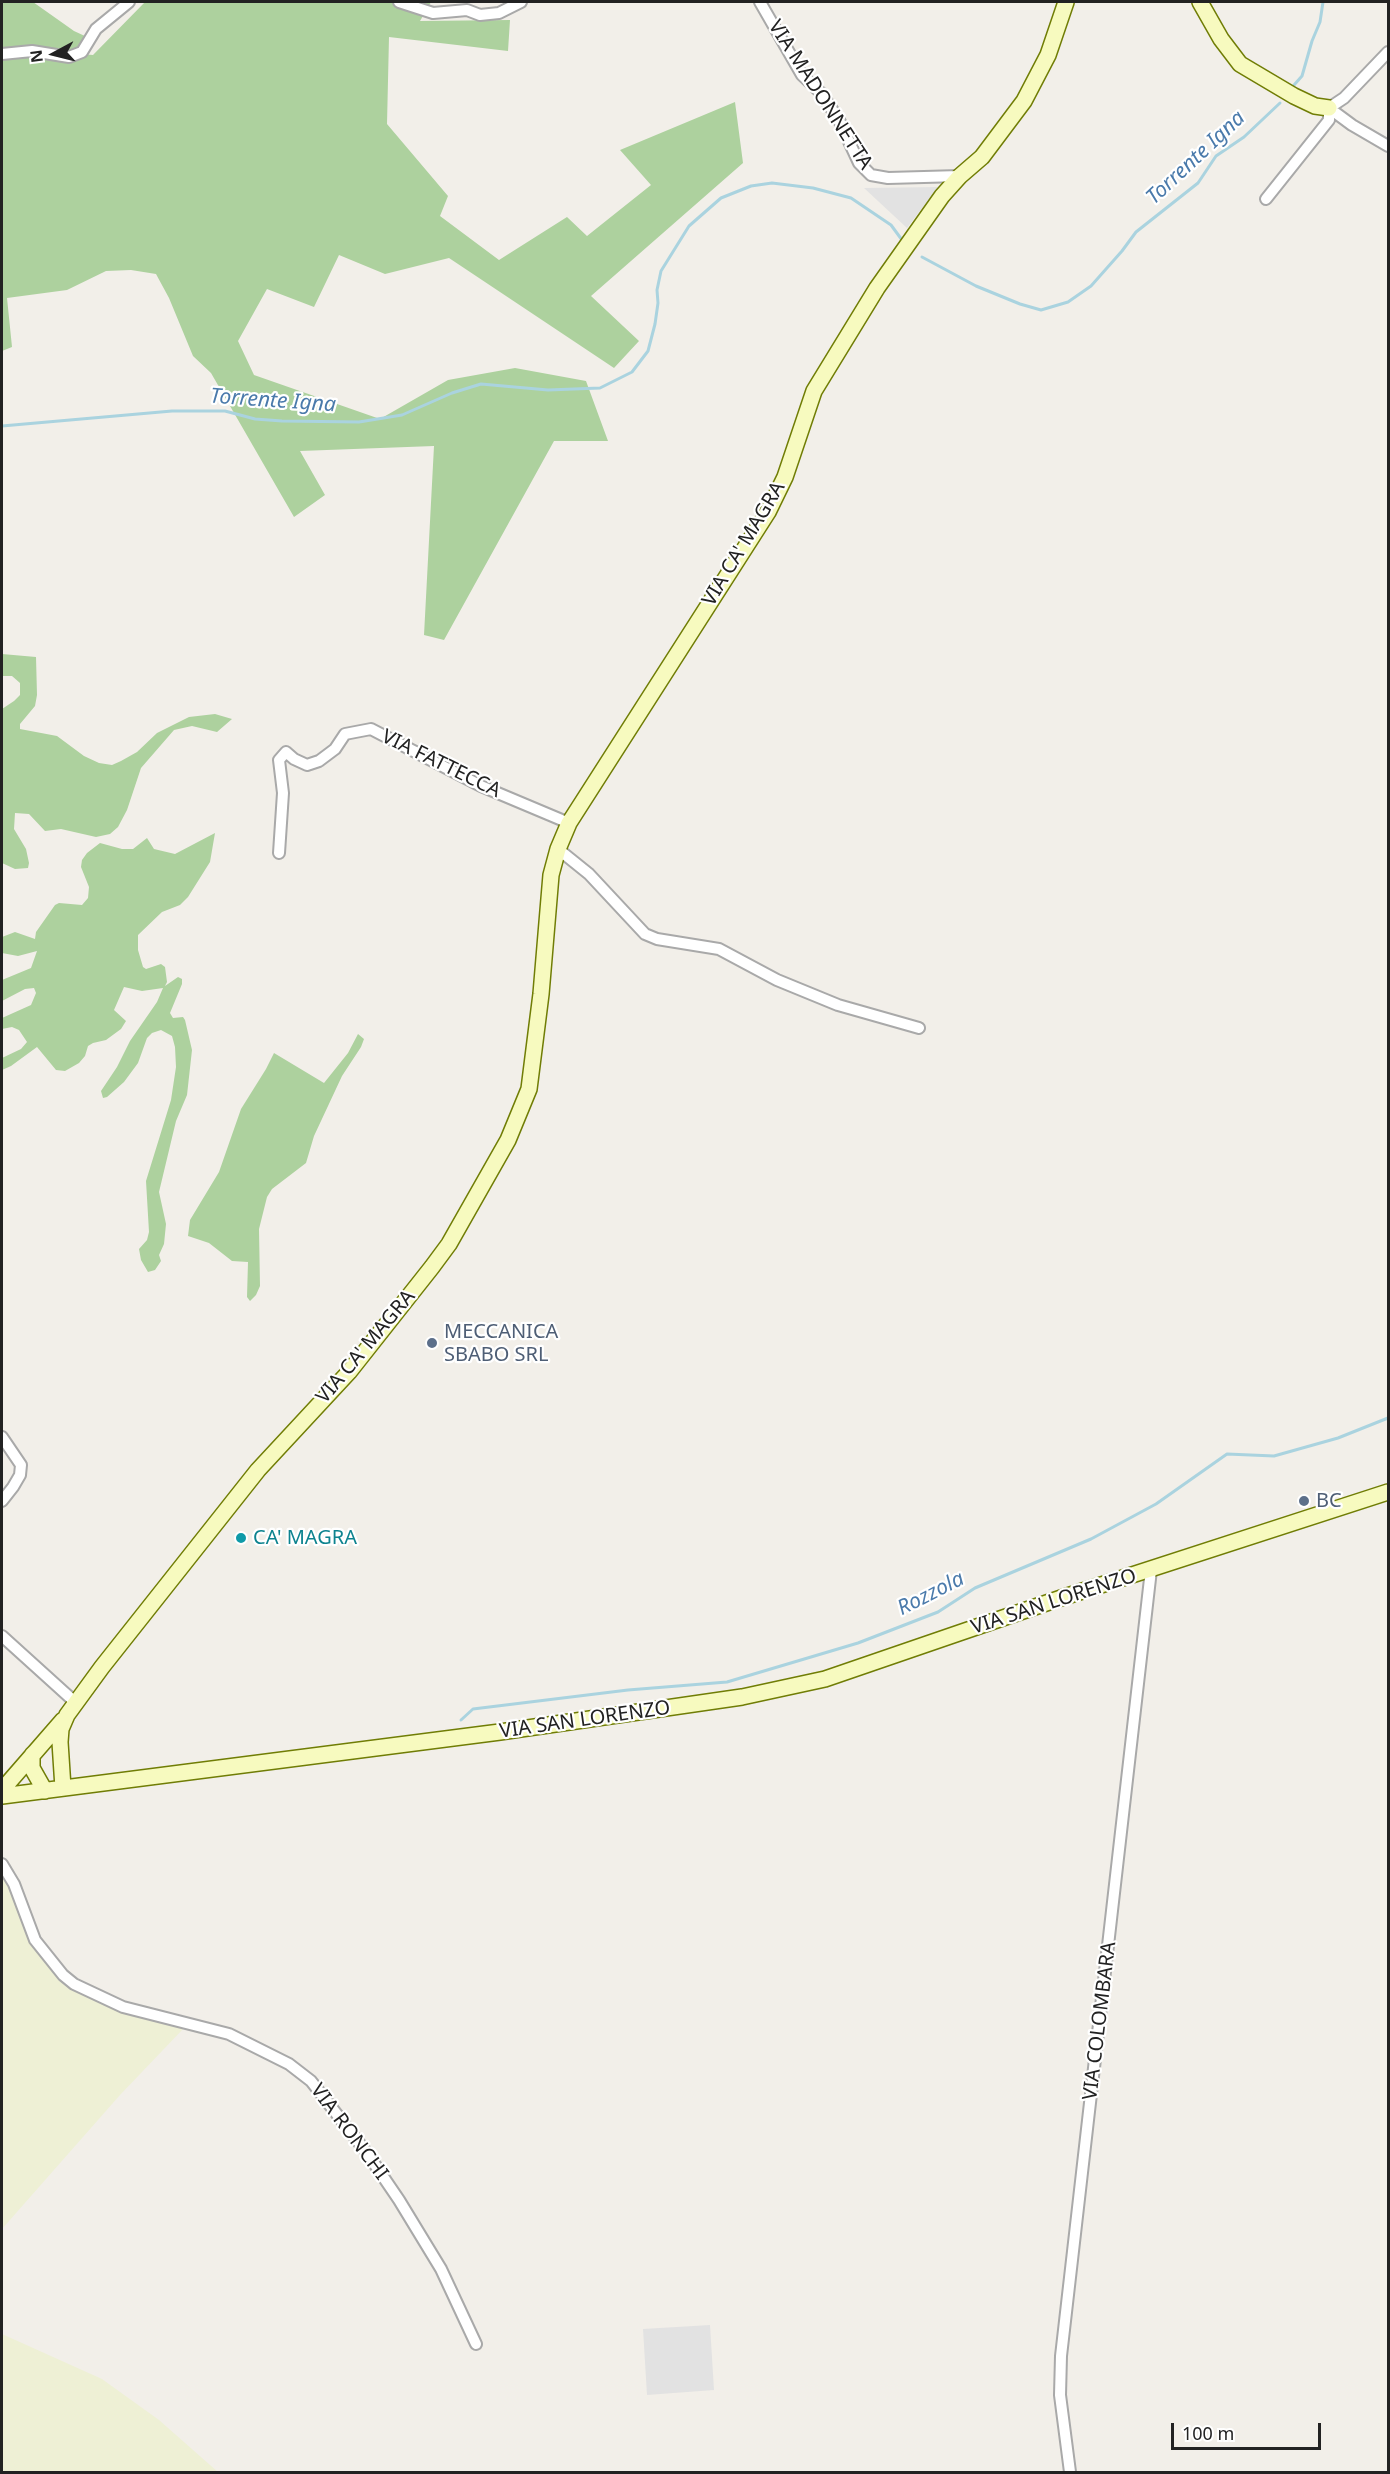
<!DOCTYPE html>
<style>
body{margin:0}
#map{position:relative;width:1390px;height:2474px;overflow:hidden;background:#f2efe9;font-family:"Noto Sans",sans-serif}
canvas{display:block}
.frame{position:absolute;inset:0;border:3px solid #222;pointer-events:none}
.north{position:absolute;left:24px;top:24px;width:60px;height:60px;-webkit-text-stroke:4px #fff;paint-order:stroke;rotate:263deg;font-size:16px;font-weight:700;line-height:24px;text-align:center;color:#222}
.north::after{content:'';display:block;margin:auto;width:21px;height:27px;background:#222;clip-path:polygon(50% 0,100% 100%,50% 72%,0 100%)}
.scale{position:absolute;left:1171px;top:2423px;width:150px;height:27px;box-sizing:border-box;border:3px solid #222;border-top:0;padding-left:8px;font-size:18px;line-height:21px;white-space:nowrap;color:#222;-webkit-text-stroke:4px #fff;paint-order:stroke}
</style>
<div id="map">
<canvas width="1390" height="2474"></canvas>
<div class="frame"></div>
<div class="north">N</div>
<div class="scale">100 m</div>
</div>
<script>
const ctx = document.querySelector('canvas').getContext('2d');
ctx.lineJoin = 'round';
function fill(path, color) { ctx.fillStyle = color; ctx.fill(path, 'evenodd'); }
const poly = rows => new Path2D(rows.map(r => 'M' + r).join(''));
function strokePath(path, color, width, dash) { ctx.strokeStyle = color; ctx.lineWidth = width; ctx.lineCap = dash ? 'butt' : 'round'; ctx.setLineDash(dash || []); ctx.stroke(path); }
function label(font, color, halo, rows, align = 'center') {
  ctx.font = font + ' "Noto Sans",sans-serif'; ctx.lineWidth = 4.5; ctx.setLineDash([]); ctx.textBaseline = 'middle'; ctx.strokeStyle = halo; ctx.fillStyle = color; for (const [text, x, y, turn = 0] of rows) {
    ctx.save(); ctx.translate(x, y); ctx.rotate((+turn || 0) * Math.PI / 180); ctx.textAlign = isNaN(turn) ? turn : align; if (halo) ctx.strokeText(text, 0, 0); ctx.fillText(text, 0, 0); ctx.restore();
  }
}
fill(poly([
 [2,1874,16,1898,34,1946,64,1984,117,2010,185,2027,120,2095,2,2229],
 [2,2334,102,2379,159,2420,218,2472,2,2472]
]), '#eef0d5');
fill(poly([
 [2,2,33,2,74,31,87,37,81,46,71,53,93,55,145,2,431,2,420,21,510,20,508,51,389,37,387,124,448,196,440,216,499,260,567,217,587,236,651,185,620,150,735,102,743,163,591,296,639,341,614,368,449,258,385,274,339,255,314,307,267,289,238,341,254,375,380,419,448,380,515,368,586,381,608,441,554,441,444,640,424,635,434,446,300,451,325,495,294,517,211,373,193,356,169,298,156,274,131,270,106,271,67,290,7,298,12,347,2,351],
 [2,654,36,657,37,695,35,706,20,724,20,729,57,736,84,756,99,763,112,765,121,761,137,752,157,733,189,717,215,714,232,719,217,732,192,726,174,730,141,768,127,810,118,827,110,834,96,837,61,829,45,831,29,814,15,813,14,829,26,849,29,863,28,868,15,869,2,863,2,709,14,701,20,695,20,683,12,676,2,676],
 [215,833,210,862,188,897,180,905,162,912,138,935,138,950,143,967,146,969,161,964,165,967,167,982,165,986,178,977,182,979,182,984,170,1013,173,1018,183,1017,185,1020,192,1050,187,1095,176,1121,159,1192,166,1224,164,1244,159,1255,161,1261,155,1270,148,1272,141,1260,139,1249,147,1240,149,1232,146,1181,171,1100,176,1067,175,1047,172,1036,161,1030,152,1033,147,1038,138,1063,124,1082,107,1097,103,1098,101,1091,117,1067,130,1041,157,1002,163,988,142,991,124,987,114,1010,126,1021,121,1029,106,1040,93,1043,88,1046,85,1056,79,1063,65,1071,56,1070,37,1047,11,1066,2,1070,2,1058,21,1049,27,1042,19,1030,12,1027,2,1029,2,1018,31,1005,36,993,34,988,25,989,2,1001,2,980,31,968,37,951,18,956,2,953,2,937,15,932,35,939,36,932,55,905,59,903,82,905,88,898,89,887,81,867,82,860,87,853,100,843,122,849,133,849,147,838,154,849,175,854],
 [358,1034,364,1039,361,1047,342,1076,314,1136,306,1163,272,1189,267,1197,259,1229,260,1286,256,1295,250,1301,247,1297,248,1262,232,1261,209,1243,188,1236,190,1220,219,1172,241,1109,266,1069,274,1053,324,1083,348,1053]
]), '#add19e');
fill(poly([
 [938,187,907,228,864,188],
 [710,2325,714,2390,647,2395,643,2329]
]), '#e2e2e2');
strokePath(poly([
 [1294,85,1302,76,1312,41,1320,22,1323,2],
 [922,257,976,286,1020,304,1041,310,1068,302,1091,286,1122,251,1136,232,1198,183,1216,156,1244,137,1280,103],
 [2,426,172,411,225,411,255,419,282,421,359,422,402,415,452,393,481,384,548,390,600,388,632,372,648,351,655,324,658,303,657,290,661,271,689,226,721,198,751,186,772,183,813,188,851,198,891,225,902,240],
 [461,1720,473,1709,628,1690,727,1682,858,1643,938,1612,975,1588,1091,1539,1156,1504,1227,1454,1274,1456,1338,1438,1388,1418]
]), '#aad3df', 3);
const street = poly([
 [399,2,433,13,467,10,480,15,499,13,521,2],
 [760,2,802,75,821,93,839,120,859,163,871,175,888,178,960,176],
 [2,54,32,51,69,57,82,52,96,29,129,2],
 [1329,108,1344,98,1388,52],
 [1329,108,1352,125,1388,146],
 [1266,199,1329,120,1329,108],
 [558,849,589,874,645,934,657,939,719,949,777,980,838,1005,919,1028],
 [279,853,283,793,279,760,286,752,294,759,307,765,319,761,335,749,345,734,371,729,481,786,569,823],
 [2,1437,21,1465,20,1475,13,1487,2,1501],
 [2,1636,76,1703],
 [2,1864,14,1884,35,1940,63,1975,74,1984,123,2007,229,2034,289,2064,311,2081,367,2153,399,2200,441,2269,476,2344],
 [1070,2472,1060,2395,1061,2356,1151,1570]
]);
const secondary = poly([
 [1200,2,1221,39,1240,64,1294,96,1315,106,1329,108],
 [36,1751,32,1755,32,1768,45,1791],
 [63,1788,60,1742,61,1729,67,1715,102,1667,258,1470,349,1372,432,1267,449,1244,508,1140,529,1089,541,994,551,875,558,849,569,823,768,512,785,477,814,391,877,288,942,196,960,176,982,157,1024,101,1048,55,1066,2],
 [2,1790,63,1720],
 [2,1796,500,1732,742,1697,825,1679,1061,1598,1388,1492]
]);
strokePath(street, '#a9a9a9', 14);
strokePath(secondary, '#707d05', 18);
strokePath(street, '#fff', 10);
strokePath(secondary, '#f7fabf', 15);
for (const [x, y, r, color] of [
 [432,1343,6,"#5c6f8a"],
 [1304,1501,6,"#5c6f8a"],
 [241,1538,6,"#0f9aa8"]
]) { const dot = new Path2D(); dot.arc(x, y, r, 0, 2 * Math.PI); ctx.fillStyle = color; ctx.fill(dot); strokePath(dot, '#fff', 2); }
label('20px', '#222', '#fff', [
 ["VIA MADONNETTA",820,95,57],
 ["VIA CA' MAGRA",744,544,-59],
 ["VIA FATTECCA",441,764,26],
 ["VIA CA' MAGRA",366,1347,-50],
 ["VIA SAN LORENZO",1054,1602,-18],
 ["VIA SAN LORENZO",585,1720,-8],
 ["VIA COLOMBARA",1100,2021,-83],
 ["VIA RONCHI",349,2132,53]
]);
label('20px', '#4e5e75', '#fff', [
 ["MECCANICA",444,1332],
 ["SBABO SRL",444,1355],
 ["BC",1316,1501]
], 'left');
label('20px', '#0d838f', '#fff', [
 ["CA' MAGRA",253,1538]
], 'left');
label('italic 21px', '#4a7aab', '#fff', [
 ["Torrente Igna",1196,158,-43],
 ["Torrente Igna",273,401,4],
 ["Rozzola",931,1594,-27]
]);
</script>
